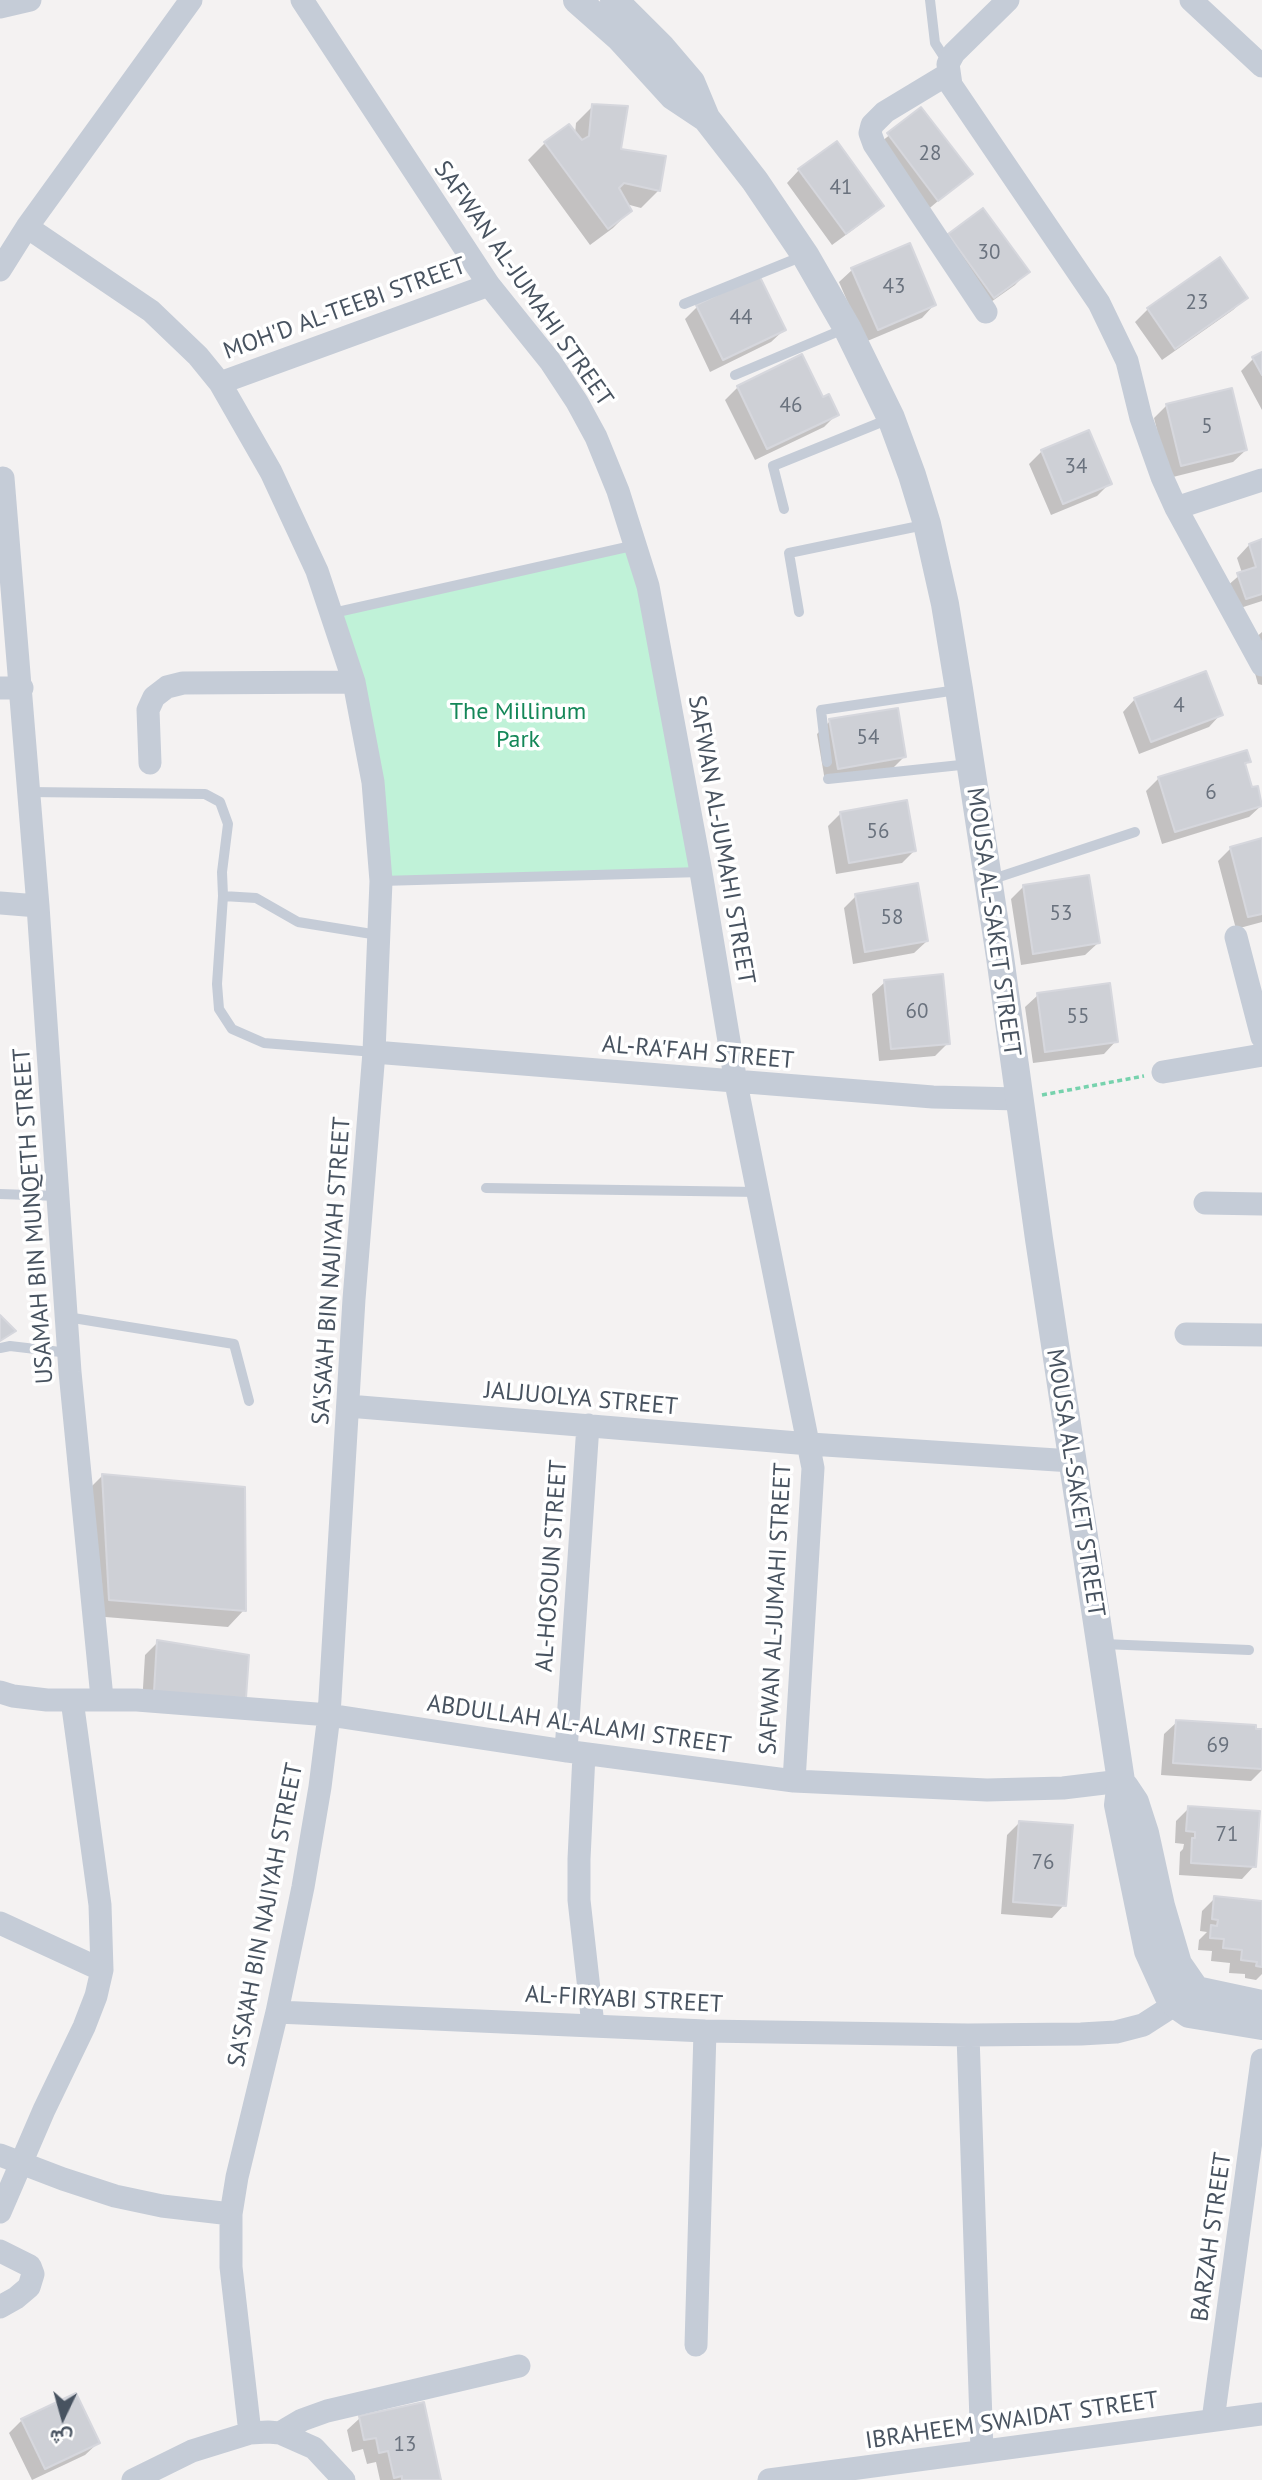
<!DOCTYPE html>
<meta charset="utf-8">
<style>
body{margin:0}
#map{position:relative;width:1262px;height:2480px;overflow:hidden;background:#f4f2f2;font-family:"PT Sans",Vazirmatn,sans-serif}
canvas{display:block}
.north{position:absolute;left:28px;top:2382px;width:70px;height:70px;-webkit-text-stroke:5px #fff;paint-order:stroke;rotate:185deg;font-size:19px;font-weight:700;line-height:28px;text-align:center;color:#485360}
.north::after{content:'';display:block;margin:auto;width:24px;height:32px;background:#485360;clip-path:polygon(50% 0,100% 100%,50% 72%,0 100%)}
</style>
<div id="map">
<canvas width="1262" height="2480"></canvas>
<div class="north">ش</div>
</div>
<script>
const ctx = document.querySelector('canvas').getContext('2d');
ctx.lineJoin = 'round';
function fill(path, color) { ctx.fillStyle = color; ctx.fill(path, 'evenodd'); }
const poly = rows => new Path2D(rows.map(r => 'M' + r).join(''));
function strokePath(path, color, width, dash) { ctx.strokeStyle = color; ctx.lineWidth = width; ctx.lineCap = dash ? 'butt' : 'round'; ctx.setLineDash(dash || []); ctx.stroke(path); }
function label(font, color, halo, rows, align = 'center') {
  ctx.font = font + ' "PT Sans",sans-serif'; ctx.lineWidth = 7; ctx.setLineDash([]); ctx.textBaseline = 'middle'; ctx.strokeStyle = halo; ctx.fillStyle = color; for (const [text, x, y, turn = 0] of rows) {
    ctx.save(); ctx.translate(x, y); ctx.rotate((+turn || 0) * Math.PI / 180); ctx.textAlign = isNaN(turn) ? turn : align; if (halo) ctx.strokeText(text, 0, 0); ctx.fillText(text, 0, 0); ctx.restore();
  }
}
fill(poly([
 [636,545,701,872,381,881,333,613]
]), '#c0f2d8');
fill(poly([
 [593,106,620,151,664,158,658,191,641,208,626,204,630,211,613,228,590,245,528,160,545,143,575,134,576,123],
 [921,109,970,174,925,212,875,147],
 [799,170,882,206,869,218,832,245,787,183],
 [949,235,1027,272,1015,285,981,309,936,248],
 [909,246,934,305,922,318,865,342,839,282,852,270],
 [1219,260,1246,298,1233,310,1162,360,1135,322,1148,309],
 [697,307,784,330,771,342,710,372,685,319],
 [1262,354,1262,410,1241,371,1253,359],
 [738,387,822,399,837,414,824,427,755,460,725,400],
 [1231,390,1246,450,1233,462,1169,478,1154,418,1166,406],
 [1042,451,1110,483,1097,496,1051,515,1029,464],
 [1262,541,1262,601,1234,610,1226,587,1242,573,1237,558,1249,545],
 [1262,632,1262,685,1258,684,1247,645],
 [1135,699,1221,714,1209,727,1139,754,1123,712],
 [830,721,904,757,892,769,825,781,817,734],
 [1249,761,1244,766,1251,789,1262,805,1249,817,1162,844,1146,791,1159,778],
 [841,813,914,851,902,863,836,874,828,826],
 [1262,840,1262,922,1236,929,1218,861,1231,848],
 [1023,887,1098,943,1085,955,1021,965,1011,899],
 [856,896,927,941,914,953,853,964,844,908],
 [885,982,948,1043,935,1056,879,1061,872,994],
 [1038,995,1116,1041,1104,1054,1033,1063,1025,1007],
 [102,1476,244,1610,228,1627,93,1616,85,1493],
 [158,1642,247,1657,142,1704,145,1655],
 [1177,1722,1262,1731,1262,1770,1251,1781,1161,1775,1164,1734],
 [1189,1808,1254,1866,1242,1879,1179,1875,1180,1852,1183,1849,1184,1844,1175,1843,1176,1821],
 [1020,1822,1064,1905,1052,1918,1001,1914,1007,1835],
 [1215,1898,1262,1902,1262,1974,1256,1980,1245,1978,1245,1974,1229,1973,1230,1963,1211,1961,1212,1951,1198,1950,1199,1940,1207,1932,1200,1931,1202,1911],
 [360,2418,439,2480,380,2480,376,2462,367,2464,363,2449,352,2452,347,2430],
 [22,2420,98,2443,85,2455,32,2480,9,2433]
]), '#0003');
const building = poly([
 [592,104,628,106,621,149,666,156,660,191,624,183,619,188,632,211,608,229,544,142,569,124,582,140,589,136,592,104],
 [921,107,973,174,938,201,887,133,921,107],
 [837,141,884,206,846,234,798,169,837,141],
 [983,208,1030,272,994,298,948,234,983,208],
 [910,243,936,305,878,330,851,268,910,243],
 [1220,257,1248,298,1175,349,1147,308,1220,257],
 [759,275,786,330,723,360,696,305,759,275],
 [1262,352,1262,375,1252,357,1262,352],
 [802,354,823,397,829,394,839,415,767,449,737,386,802,354],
 [1232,388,1247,450,1181,466,1166,404,1232,388],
 [1089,430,1112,484,1063,504,1041,450,1089,430],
 [1262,539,1262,594,1246,599,1237,573,1256,567,1249,544,1262,539],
 [1206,671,1223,715,1151,742,1134,698,1206,671],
 [898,708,906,757,838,769,829,719,898,708],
 [1247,750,1251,762,1245,763,1252,787,1258,786,1262,806,1175,832,1158,777,1247,750],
 [907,800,916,851,849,863,840,812,907,800],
 [1262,838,1262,914,1248,917,1230,847,1262,838],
 [1089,875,1100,943,1033,954,1023,885,1089,875],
 [918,883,928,941,865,952,855,894,918,883],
 [943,974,950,1044,891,1049,884,980,943,974],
 [1110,983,1118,1042,1045,1052,1037,993,1110,983],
 [0,1315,16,1331,0,1341,0,1315],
 [102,1474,245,1487,246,1611,109,1600,102,1474],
 [157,1640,249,1655,246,1698,154,1692,157,1640],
 [1176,1720,1256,1725,1256,1729,1262,1729,1262,1769,1173,1763,1176,1720],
 [1188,1806,1260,1811,1256,1867,1191,1863,1192,1838,1195,1838,1195,1832,1186,1831,1188,1806],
 [1019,1821,1073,1825,1066,1906,1013,1902,1019,1821],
 [1214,1896,1262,1901,1262,1967,1256,1966,1257,1962,1241,1960,1242,1950,1223,1948,1224,1939,1210,1938,1211,1925,1217,1926,1218,1920,1212,1919,1214,1896],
 [76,2393,100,2443,45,2469,21,2419,76,2393],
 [424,2402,441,2480,402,2480,402,2476,394,2478,388,2451,379,2453,376,2438,364,2440,359,2416,424,2402]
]);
fill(building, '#ced0d6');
strokePath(building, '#d6d7dd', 2);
strokePath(poly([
 [1042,1095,1144,1076]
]), '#76d2ad', 3.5, [5, 3.5]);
strokePath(poly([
 [930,0,935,43,948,63],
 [684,304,803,256],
 [735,375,844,329],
 [784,509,773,466,889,419],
 [799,612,789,553,924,525],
 [333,613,636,545],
 [827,762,821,710,957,690],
 [828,779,970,764],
 [28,792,205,794,220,802,228,824,222,872,223,896,217,984,219,1009,232,1029,264,1043,374,1052],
 [990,880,1135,832],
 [381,881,701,872],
 [223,896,256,898,298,922,378,935],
 [486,1188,758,1192],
 [0,1194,58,1196],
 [67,1317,234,1344,249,1401],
 [0,1348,10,1346,69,1353],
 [1103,1644,1249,1650]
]), '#c5ccd7', 10);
strokePath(poly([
 [302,0,489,285,550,361,577,402,596,437,618,491,648,586,701,872,736,1083,813,1468,794,1781],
 [1008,0,954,53,948,64,951,85,1099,303,1127,361,1141,418,1162,477,1176,508,1262,665],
 [1191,0,1262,66],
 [0,7,30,0],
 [948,74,885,112,872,125,870,133,874,144,986,312],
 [27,227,151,311,198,356,220,383,271,472,317,571,354,682,373,782,381,881,374,1052,354,1299,329,1715,320,1787,303,1887,277,2012,237,2177,231,2214,231,2267,250,2433],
 [0,270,27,227,191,0],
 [220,383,489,285],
 [3,478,38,906,70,1372,102,1698],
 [1176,508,1262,480],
 [0,688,22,688],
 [150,763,148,710,154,697,167,687,183,683,354,682],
 [0,903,38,906],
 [1236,937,1262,1037],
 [374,1052,933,1097,1019,1099],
 [1163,1072,1262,1055],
 [1205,1203,1262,1204],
 [1186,1334,1262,1335],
 [348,1406,810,1444,1072,1461],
 [0,1692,13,1696,47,1700,137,1700,329,1715,566,1751,794,1781,987,1790,1063,1788,1121,1781],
 [566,1751,588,1425],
 [584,1754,579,1859,579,1900,593,2025],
 [0,1923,102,1970],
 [277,2012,705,2031,968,2035,1081,2034,1116,2032,1143,2025,1188,1996],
 [968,2035,982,2451],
 [0,2155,63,2179,115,2196,162,2206,231,2214],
 [0,2212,44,2110,84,2027,96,1996,102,1970,100,1905,72,1700],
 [0,2251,30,2266,33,2274,29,2287,16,2298,0,2307],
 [696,2345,705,2031],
 [1213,2420,1262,2060],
 [280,2433,302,2420,327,2411,519,2366],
 [133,2480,192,2451,250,2433,268,2432,280,2433,314,2448,344,2480],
 [769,2480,1262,2414]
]), '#c5ccd7', 23);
strokePath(poly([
 [577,0,620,38,673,96,706,118],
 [614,0,662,48,691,82,706,118,755,181,805,255,847,328,891,418,912,475,927,524,945,604,959,689,1000,957,1039,1239,1121,1781,1118,1805,1148,1951,1168,1995,1176,2005,1189,2014,1262,2026],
 [1125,1787,1135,1802,1145,1833,1161,1906,1178,1964,1196,1990,1262,2004]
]), '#c5ccd7', 28);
label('21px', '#6a727e', null, [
 ["28",930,154],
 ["41",841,188],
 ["30",989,253],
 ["43",894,287],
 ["23",1197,303],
 ["44",741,318],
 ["46",791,406],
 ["5",1207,427],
 ["34",1076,467],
 ["4",1179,706],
 ["54",868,738],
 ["6",1211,793],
 ["56",878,832],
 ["53",1061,914],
 ["58",892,918],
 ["60",917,1012],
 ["55",1078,1017],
 ["69",1218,1746],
 ["71",1227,1835],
 ["76",1043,1863],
 ["13",405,2445]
]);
label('24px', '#485360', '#fff', [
 ["SAFWAN AL-JUMAHI STREET",523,284,55],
 ["MOH'D AL-TEEBI STREET",345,309,-20],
 ["SAFWAN AL-JUMAHI STREET",721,840,80],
 ["MOUSA AL-SAKET STREET",993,922,82],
 ["AL-RA'FAH STREET",698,1053,5],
 ["USAMAH BIN MUNQETH STREET",34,1216,-94],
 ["SA'SA'AH BIN NAJIYAH STREET",332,1271,-86],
 ["JALJUOLYA STREET",581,1399,5],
 ["MOUSA AL-SAKET STREET",1075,1483,81],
 ["AL-HOSOUN STREET",552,1566,-86],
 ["SAFWAN AL-JUMAHI STREET",776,1609,-87],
 ["ABDULLAH AL-ALAMI STREET",579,1725,8],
 ["SA'SA'AH BIN NAJIYAH STREET",266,1915,-79],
 ["AL-FIRYABI STREET",624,2000,3],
 ["BARZAH STREET",1212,2237,-82],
 ["IBRAHEEM SWAIDAT STREET",1012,2421,-8]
]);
label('24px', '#148758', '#fff', [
 ["The Millinum",518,712],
 ["Park",518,740]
]);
</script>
